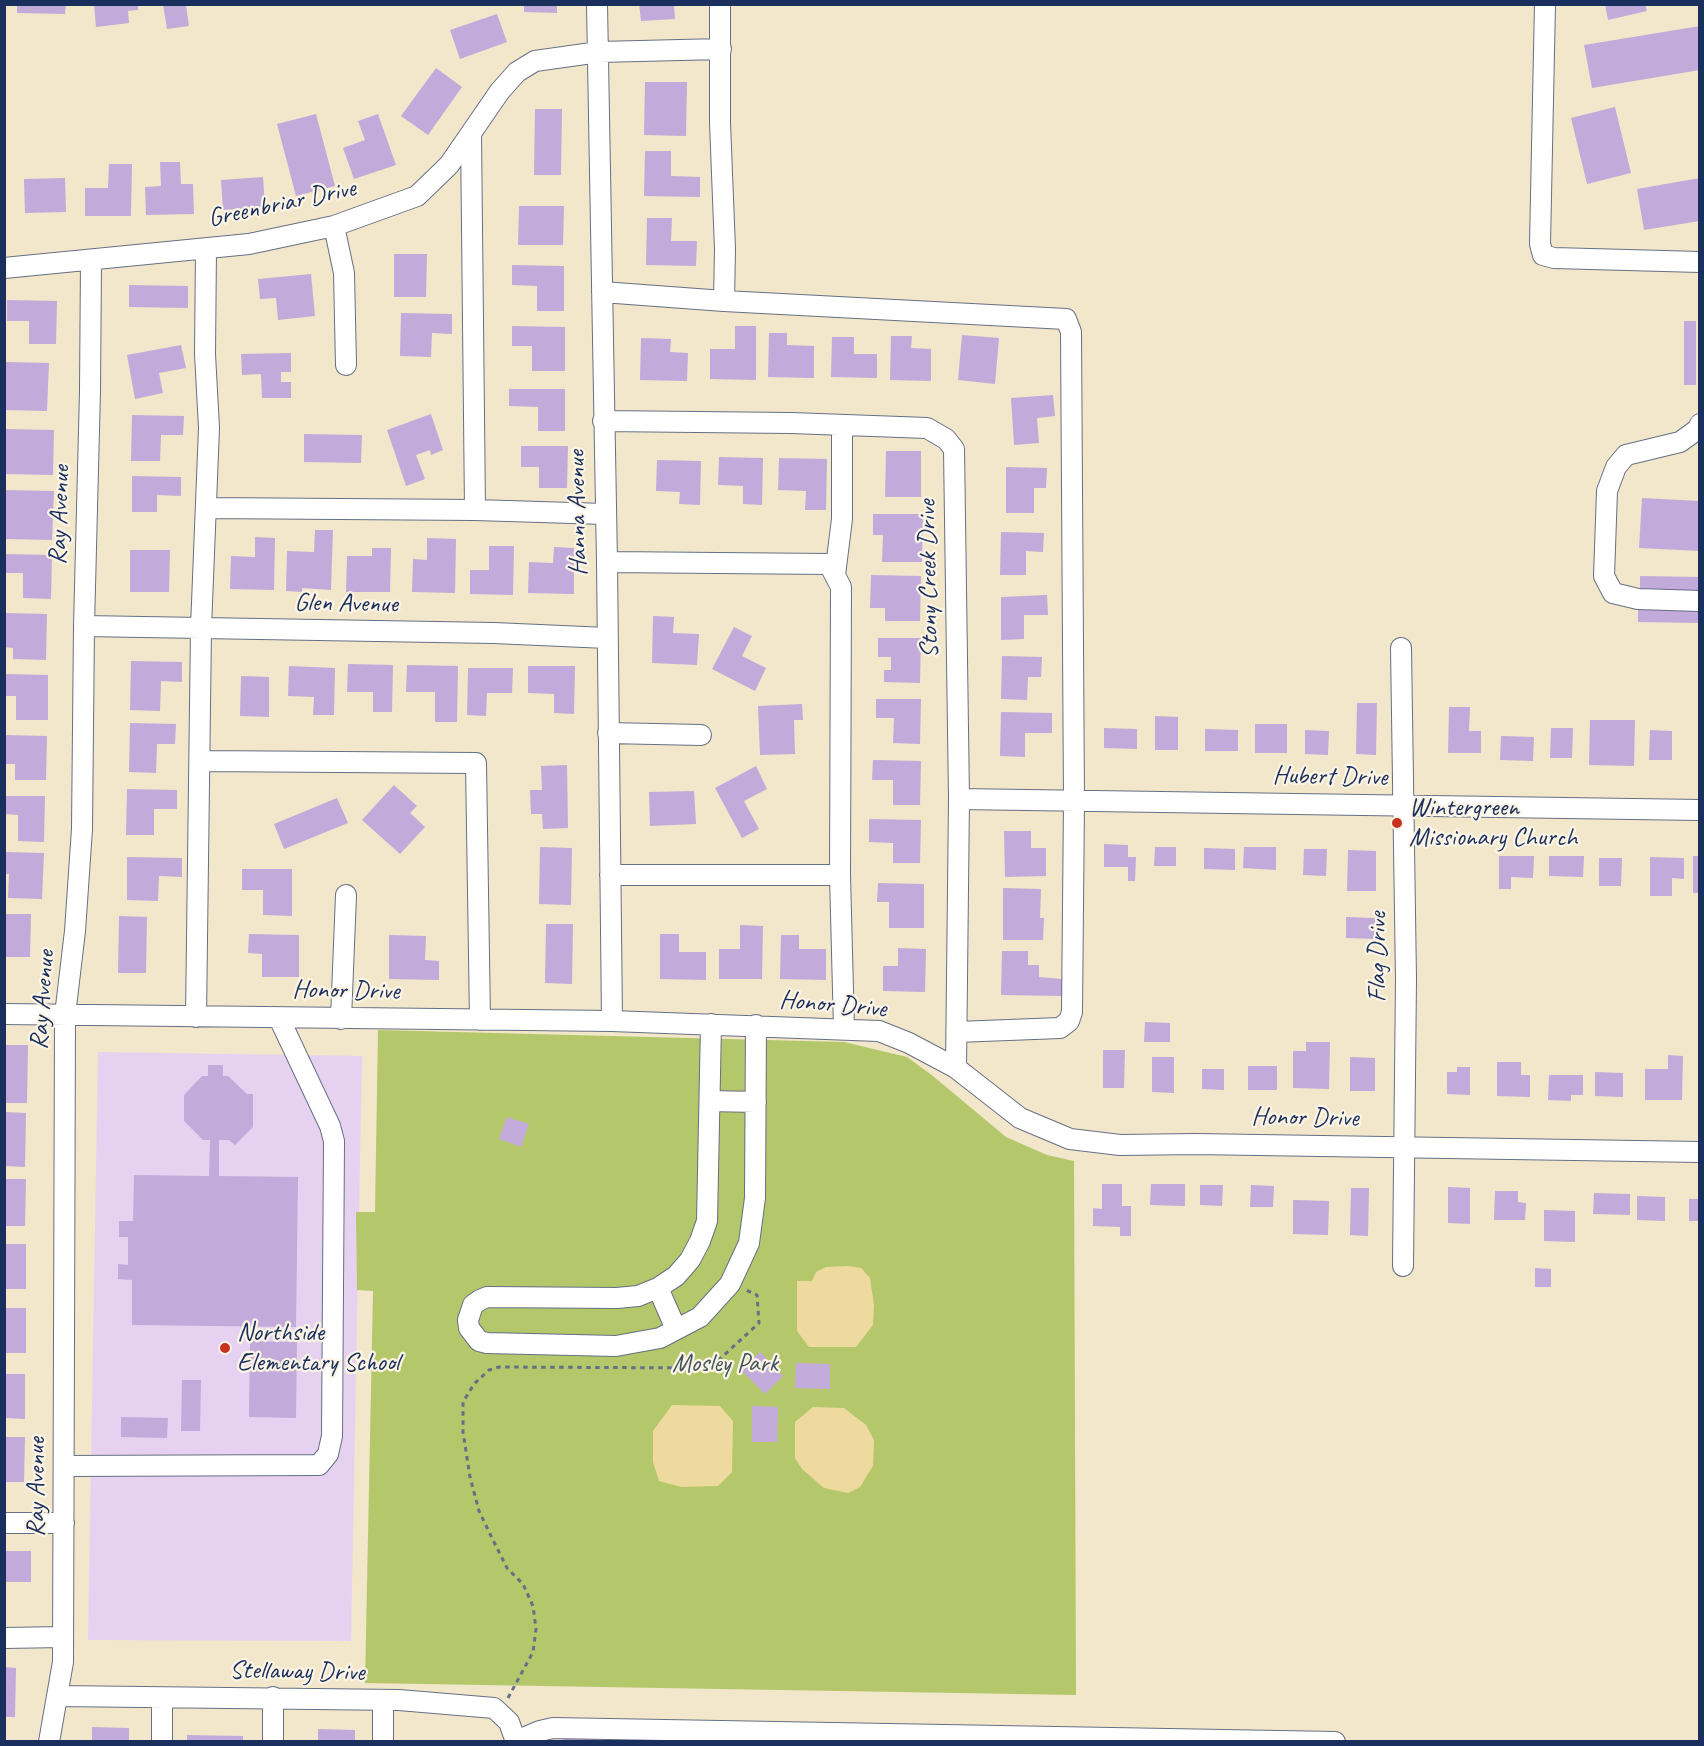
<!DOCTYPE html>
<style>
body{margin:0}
#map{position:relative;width:1704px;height:1746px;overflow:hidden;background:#f2e7ca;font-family:Caveat,sans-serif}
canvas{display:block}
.frame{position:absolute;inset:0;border:6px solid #1b2f5e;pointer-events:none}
</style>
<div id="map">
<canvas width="1704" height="1746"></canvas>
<div class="frame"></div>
</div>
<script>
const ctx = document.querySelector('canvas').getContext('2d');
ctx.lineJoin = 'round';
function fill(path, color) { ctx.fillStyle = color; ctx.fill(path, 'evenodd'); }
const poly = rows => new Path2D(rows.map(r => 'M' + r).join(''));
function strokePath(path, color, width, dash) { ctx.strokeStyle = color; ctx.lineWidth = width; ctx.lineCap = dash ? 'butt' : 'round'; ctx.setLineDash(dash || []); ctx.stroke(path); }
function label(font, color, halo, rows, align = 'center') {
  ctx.font = font + ' Caveat,sans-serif'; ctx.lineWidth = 4.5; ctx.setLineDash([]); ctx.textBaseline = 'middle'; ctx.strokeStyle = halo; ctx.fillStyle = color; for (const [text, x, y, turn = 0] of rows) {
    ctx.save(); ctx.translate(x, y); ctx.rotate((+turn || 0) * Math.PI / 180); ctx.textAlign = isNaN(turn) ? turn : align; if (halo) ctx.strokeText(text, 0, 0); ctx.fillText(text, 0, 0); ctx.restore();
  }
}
fill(poly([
 [98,1052,362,1056,351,1641,88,1640]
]), '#e6d2f0');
fill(poly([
 [378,1030,844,1042,907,1057,933,1076,1006,1137,1047,1155,1074,1161,1076,1695,365,1683,373,1291,357,1290,356,1212,375,1212]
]), '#b4c76b');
fill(poly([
 [848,1266,861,1268,870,1278,874,1305,873,1325,856,1347,809,1347,797,1331,797,1281,812,1281,816,1272,826,1267],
 [672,1405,720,1406,733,1421,732,1472,718,1486,681,1487,659,1481,653,1462,653,1431],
 [813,1407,844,1408,866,1425,874,1440,873,1466,860,1487,848,1493,824,1488,802,1469,795,1458,795,1422]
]), '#eeda9e');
fill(poly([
 [17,4,66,4,65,14,17,13],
 [94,4,138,4,138,10,128,11,129,23,96,27],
 [524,4,557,4,557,13,524,12],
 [639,4,674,4,675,19,641,21],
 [1605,4,1645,4,1647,11,1608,20],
 [163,5,186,5,189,26,167,29],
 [497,14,507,42,460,59,450,30],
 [1700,26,1700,70,1592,88,1584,45],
 [436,68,462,87,428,135,401,116],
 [645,82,687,82,686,136,644,135],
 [1615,107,1631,173,1587,184,1571,118],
 [535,109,562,109,561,175,534,175],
 [316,114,335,186,296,196,277,124],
 [378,114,396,165,354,179,343,148,365,140,358,121],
 [645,151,671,151,671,176,700,177,700,197,644,196],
 [160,162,180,162,181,184,193,184,194,214,146,215,145,187,161,186],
 [109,164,132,164,131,216,85,216,85,188,108,188],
 [263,177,265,207,223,210,221,180],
 [65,178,66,212,25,213,24,179],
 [1700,178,1700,221,1644,230,1637,189],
 [519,206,564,206,563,245,518,245],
 [647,218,672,218,671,241,697,241,696,266,646,265],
 [394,254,427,254,426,297,394,297],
 [512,265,564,266,564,311,537,311,537,286,512,285],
 [311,274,315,316,278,320,276,298,260,299,258,279],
 [129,285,188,286,188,308,129,307],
 [7,300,57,301,56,344,29,344,29,321,7,321],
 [401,313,452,314,452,334,432,333,431,357,400,356],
 [1684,321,1696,321,1696,385,1684,385],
 [512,326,565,327,565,371,532,371,532,346,512,346],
 [735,326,756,326,756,380,710,379,710,349,735,349],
 [769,333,787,333,787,345,814,346,814,378,768,377],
 [962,335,999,338,995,384,958,380],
 [891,336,912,336,911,348,931,349,931,381,890,380],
 [832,337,854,337,854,354,877,354,877,378,831,377],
 [641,338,671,339,670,352,688,353,687,381,640,380],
 [181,345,186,368,159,373,163,393,135,399,127,355],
 [291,353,291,372,281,372,281,382,291,382,291,398,262,398,261,374,242,375,241,354],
 [6,362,49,363,47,411,4,410],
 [509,389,565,389,565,431,538,431,538,407,509,406],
 [1053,395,1055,416,1037,418,1039,443,1014,445,1011,398],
 [431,414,443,450,431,455,430,450,416,455,425,479,406,486,387,430],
 [132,415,184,416,183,435,161,435,160,461,131,461],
 [6,429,54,430,53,475,5,474],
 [304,434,362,435,361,463,304,462],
 [521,446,568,446,567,488,539,488,539,467,521,467],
 [886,451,921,451,921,497,885,497],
 [719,457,763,458,762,505,743,504,743,486,718,485],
 [779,458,827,459,826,510,805,510,806,491,778,490],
 [657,460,701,461,700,505,679,504,680,492,656,491],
 [1006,467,1047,468,1046,488,1034,488,1034,513,1006,513],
 [132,476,181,477,181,496,157,495,157,512,132,512],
 [4,490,54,491,52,540,4,539],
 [1642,498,1700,501,1700,551,1639,548],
 [873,514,923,514,922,562,882,562,883,535,873,535],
 [315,530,333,530,331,590,302,588,302,592,286,591,287,551,314,552],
 [1001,532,1044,533,1043,552,1026,551,1026,575,1000,575],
 [255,537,275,538,274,590,230,589,231,556,255,557],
 [427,538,456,539,455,593,412,592,413,559,427,560],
 [489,546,514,546,513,595,470,594,470,570,489,570],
 [554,547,574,548,574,594,528,593,529,562,553,563],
 [372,548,391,548,390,592,346,592,347,556,372,556],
 [130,550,170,550,169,592,130,592],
 [4,554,52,555,51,599,23,598,23,573,4,573],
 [871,575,921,576,920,621,885,621,885,608,870,608],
 [1640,576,1700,577,1700,591,1640,590],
 [1047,595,1048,615,1024,615,1024,639,1001,640,1001,597],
 [1638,608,1700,609,1700,623,1638,622],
 [4,613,47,614,46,660,13,659,13,648,4,647],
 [653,616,674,617,673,633,699,634,697,665,652,663],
 [734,627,752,636,742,656,766,668,755,691,712,669],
 [878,638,921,638,920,683,884,682,884,670,891,670,891,657,878,657],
 [1002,656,1042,657,1041,677,1028,677,1027,700,1001,699],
 [131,661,182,662,182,682,161,681,160,711,130,710],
 [348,664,393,665,392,712,373,712,373,692,347,692],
 [407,665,458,666,457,722,435,722,435,692,406,692],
 [289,666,335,668,334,715,313,715,314,697,288,696],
 [528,666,575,666,574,714,554,713,554,694,528,693],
 [468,668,513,668,512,693,487,693,486,716,467,715],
 [5,674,48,675,48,720,16,720,16,696,5,696],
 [241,676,269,677,269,717,240,716],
 [876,699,921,699,920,744,893,743,894,718,876,718],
 [1357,703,1377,703,1376,755,1356,754],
 [802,704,803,720,794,720,795,754,760,755,758,706],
 [1449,707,1470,707,1469,731,1481,731,1481,753,1448,753],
 [1001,712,1052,713,1052,733,1025,733,1025,757,1000,756],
 [1155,716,1178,717,1178,750,1155,750],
 [1590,720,1635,720,1634,766,1589,765],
 [130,723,176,724,175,744,157,744,156,773,129,772],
 [1255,724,1287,724,1287,753,1255,753],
 [1104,728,1137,729,1137,749,1104,748],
 [1551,728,1573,728,1572,758,1550,758],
 [1205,729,1238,730,1238,751,1205,751],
 [1305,730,1329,731,1328,755,1305,754],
 [1650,730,1672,731,1672,760,1649,760],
 [4,735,47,736,46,780,15,780,15,764,4,764],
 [1501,736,1534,737,1533,761,1500,760],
 [873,760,921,761,920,805,893,805,893,780,872,780],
 [567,765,568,828,543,829,542,814,531,814,530,790,542,790,541,766],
 [756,766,767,789,744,801,759,829,742,838,715,788],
 [394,785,417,806,410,813,425,827,400,854,362,820],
 [127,789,177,790,177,809,154,809,154,835,126,835],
 [694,791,696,824,650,826,649,792],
 [4,796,45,796,44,842,18,841,18,815,4,814],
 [337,798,348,823,284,849,274,824],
 [869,819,921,820,920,863,893,863,893,843,869,842],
 [1004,831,1031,831,1031,848,1046,848,1046,876,1005,877],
 [1104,844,1128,845,1128,857,1136,857,1135,881,1128,881,1128,867,1104,867],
 [540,847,572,848,571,905,539,904],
 [1155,847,1176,847,1176,866,1154,866],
 [1244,847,1276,847,1276,870,1243,868],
 [1204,848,1235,849,1235,870,1204,869],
 [1304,849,1327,849,1326,876,1303,875],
 [1348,850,1376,851,1376,891,1347,891],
 [5,852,44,853,42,899,8,898,9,874,5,874],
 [1499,856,1534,856,1533,878,1511,877,1511,889,1499,889],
 [1549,856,1584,856,1583,877,1549,876],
 [1693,856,1700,856,1700,893,1693,893],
 [127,857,182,858,182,877,159,876,158,901,127,900],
 [1650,857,1684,858,1684,879,1672,878,1672,896,1650,896],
 [1599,858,1622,858,1621,886,1599,886],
 [242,869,292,869,292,916,263,915,263,890,242,890],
 [878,883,924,884,924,928,889,928,889,902,877,902],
 [1003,888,1041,889,1040,918,1044,918,1043,940,1003,940],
 [4,914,31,914,30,957,4,957],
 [119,916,147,917,146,973,118,973],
 [1346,917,1375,918,1375,939,1346,938],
 [546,924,573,924,572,984,545,983],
 [740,925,763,926,762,979,719,979,719,949,740,949],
 [249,934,299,935,299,977,262,977,262,954,248,953],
 [660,934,679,934,679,952,706,952,706,980,660,979],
 [389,935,426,936,425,960,439,961,439,980,389,979],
 [781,935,799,935,799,949,826,949,826,980,780,979],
 [898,948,926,949,925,992,883,991,883,966,898,966],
 [1002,951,1028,951,1028,965,1039,965,1039,977,1062,979,1062,996,1001,995],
 [1145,1022,1170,1023,1170,1042,1144,1042],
 [1306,1042,1330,1042,1329,1089,1293,1088,1293,1051,1306,1051],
 [4,1045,28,1045,27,1103,4,1103],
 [1103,1050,1125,1050,1124,1088,1103,1088],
 [1668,1055,1683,1056,1682,1100,1645,1100,1645,1069,1668,1069],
 [1152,1057,1174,1057,1174,1093,1152,1092],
 [1350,1057,1375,1058,1375,1091,1350,1091],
 [1497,1062,1521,1062,1521,1075,1530,1075,1530,1097,1497,1096],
 [208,1065,223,1065,223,1076,228,1076,247,1094,253,1094,253,1127,235,1145,229,1140,219,1140,219,1176,298,1177,296,1327,132,1325,132,1280,118,1279,118,1264,128,1265,128,1237,119,1237,119,1221,133,1221,134,1175,209,1176,210,1140,203,1140,184,1121,184,1095,202,1076,208,1076],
 [1248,1066,1277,1066,1277,1090,1248,1090],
 [1457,1067,1470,1067,1470,1095,1447,1094,1447,1072,1457,1072],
 [1202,1069,1224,1069,1224,1090,1202,1089],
 [1595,1072,1623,1073,1623,1097,1595,1096],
 [1549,1075,1583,1075,1583,1095,1571,1095,1571,1101,1548,1100],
 [4,1112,26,1113,25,1167,4,1166],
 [507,1117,529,1124,521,1147,499,1139],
 [4,1179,26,1179,25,1226,4,1226],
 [1102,1184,1122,1184,1122,1206,1131,1206,1131,1236,1120,1236,1120,1227,1093,1226,1093,1208,1102,1209],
 [1151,1184,1185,1184,1185,1206,1150,1205],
 [1200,1185,1223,1185,1222,1206,1200,1205],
 [1251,1185,1274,1186,1273,1207,1250,1207],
 [1448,1187,1470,1188,1470,1224,1448,1223],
 [1351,1188,1369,1188,1368,1236,1350,1235],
 [1495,1191,1518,1191,1518,1202,1526,1203,1525,1220,1494,1220],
 [1594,1193,1630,1194,1630,1215,1593,1214],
 [1637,1196,1665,1197,1665,1221,1637,1220],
 [1689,1199,1700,1199,1700,1221,1689,1221],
 [1293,1200,1329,1201,1328,1235,1293,1234],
 [1544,1210,1575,1211,1575,1242,1544,1241],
 [4,1244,26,1244,26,1289,4,1289],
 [1535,1268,1551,1269,1551,1287,1535,1287],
 [4,1308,26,1308,26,1353,4,1353],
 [250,1341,297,1342,296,1418,249,1417],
 [760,1352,783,1376,765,1394,741,1370],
 [796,1363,830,1364,830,1389,795,1388],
 [5,1374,25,1374,25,1419,5,1418],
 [182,1380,201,1380,200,1431,181,1431],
 [752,1406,778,1407,777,1442,752,1442],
 [121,1417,168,1418,167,1438,121,1437],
 [4,1437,25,1437,24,1482,4,1482],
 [4,1551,31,1551,31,1582,4,1582],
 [4,1667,16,1668,15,1717,4,1717],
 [92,1727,129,1728,129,1742,92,1742],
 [318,1729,355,1730,355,1742,318,1742],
 [187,1735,243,1736,243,1742,187,1742],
 [563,1736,597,1736,597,1742,563,1742]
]), '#c2aada');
const minor = poly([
 [597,4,607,562,612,1021],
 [720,4,720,123,725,249,724,301],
 [1545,4,1540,244,1543,255,1554,258,1700,262],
 [471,133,475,510],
 [334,226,344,273,346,365],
 [4,268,249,244,334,226,417,196,449,165,500,91,517,72,535,61,599,52,721,49],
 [602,292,724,301,1066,319,1071,332,1074,801,1072,1012,1069,1021,1060,1028,957,1032],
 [603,421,791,423,927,428,946,439,954,449,959,799,956,1068],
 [1700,424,1698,429,1680,442,1626,455,1616,467,1607,491,1604,576,1613,593,1638,599,1700,601],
 [206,508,475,510,605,514],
 [607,562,829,564,841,587,840,875,844,1029],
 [835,575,842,519,842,425],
 [84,626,494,633,607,638],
 [1401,648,1406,979,1403,1266],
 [608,733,701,735],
 [200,761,476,763,480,1020],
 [959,799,1700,810],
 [610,875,840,875],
 [4,1014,612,1021,879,1031,909,1043,956,1068,1020,1118,1070,1139,1120,1145,1195,1144,1700,1152],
 [196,1017,201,628,209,428,205,354,206,249],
 [341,1019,346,895],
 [711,1024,707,1221,700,1241,690,1260,676,1276,658,1288,638,1296,617,1298,487,1297,480,1300,473,1305,468,1320,469,1328,479,1341,487,1343,616,1346,660,1338,700,1317,730,1284,749,1243,755,1198,756,1025],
 [710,1101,756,1102],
 [658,1288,676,1329],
 [64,1466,319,1465,328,1454,332,1436,334,1141,330,1126,279,1018],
 [4,1523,64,1523],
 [4,1638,63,1637],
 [58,1696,399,1700,494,1708,509,1722,516,1742],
 [273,1697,273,1742],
 [383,1700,383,1742],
 [516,1741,540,1731,553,1728,1335,1742],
 [49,1742,63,1662,65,1015,75,931,82,829,84,626,90,391,91,260],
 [162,1742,162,1698]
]);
strokePath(minor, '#666f84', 22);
strokePath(poly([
 [508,1698,533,1652,536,1629,533,1606,523,1584,507,1568,491,1536,479,1511,470,1477,463,1432,463,1402,474,1384,489,1370,499,1367,710,1368,759,1323,757,1295,746,1290]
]), '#666f84', 3, [4.5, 4.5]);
strokePath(minor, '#fff', 20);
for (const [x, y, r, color] of [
 [1397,823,6,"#c8321e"],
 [225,1348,6,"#c8321e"]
]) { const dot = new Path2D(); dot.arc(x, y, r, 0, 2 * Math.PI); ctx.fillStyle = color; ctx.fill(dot); strokePath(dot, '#fcf5e5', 2); }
label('26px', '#1b2f5e', '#fcf5e5', [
 ["Greenbriar Drive",282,204,-12],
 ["Hanna Avenue",578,513,-91],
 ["Ray Avenue",60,515,-88],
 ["Stony Creek Drive",929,579,-91],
 ["Glen Avenue",346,604,1],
 ["Hubert Drive",1330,777,1],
 ["Flag Drive",1378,957,-90],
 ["Honor Drive",346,991,1],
 ["Ray Avenue",43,1000,-86],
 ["Honor Drive",833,1005,5],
 ["Honor Drive",1305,1118,1],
 ["Ray Avenue",37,1487,-90],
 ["Stellaway Drive",297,1672,1]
]);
label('26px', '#1b2f5e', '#fcf5e5', [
 ["Wintergreen",1409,808],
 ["Missionary Church",1409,838],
 ["Northside",237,1333],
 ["Elementary School",237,1363]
], 'left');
label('26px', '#415561', '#fcf5e5', [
 ["Mosley Park",725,1364]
]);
</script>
